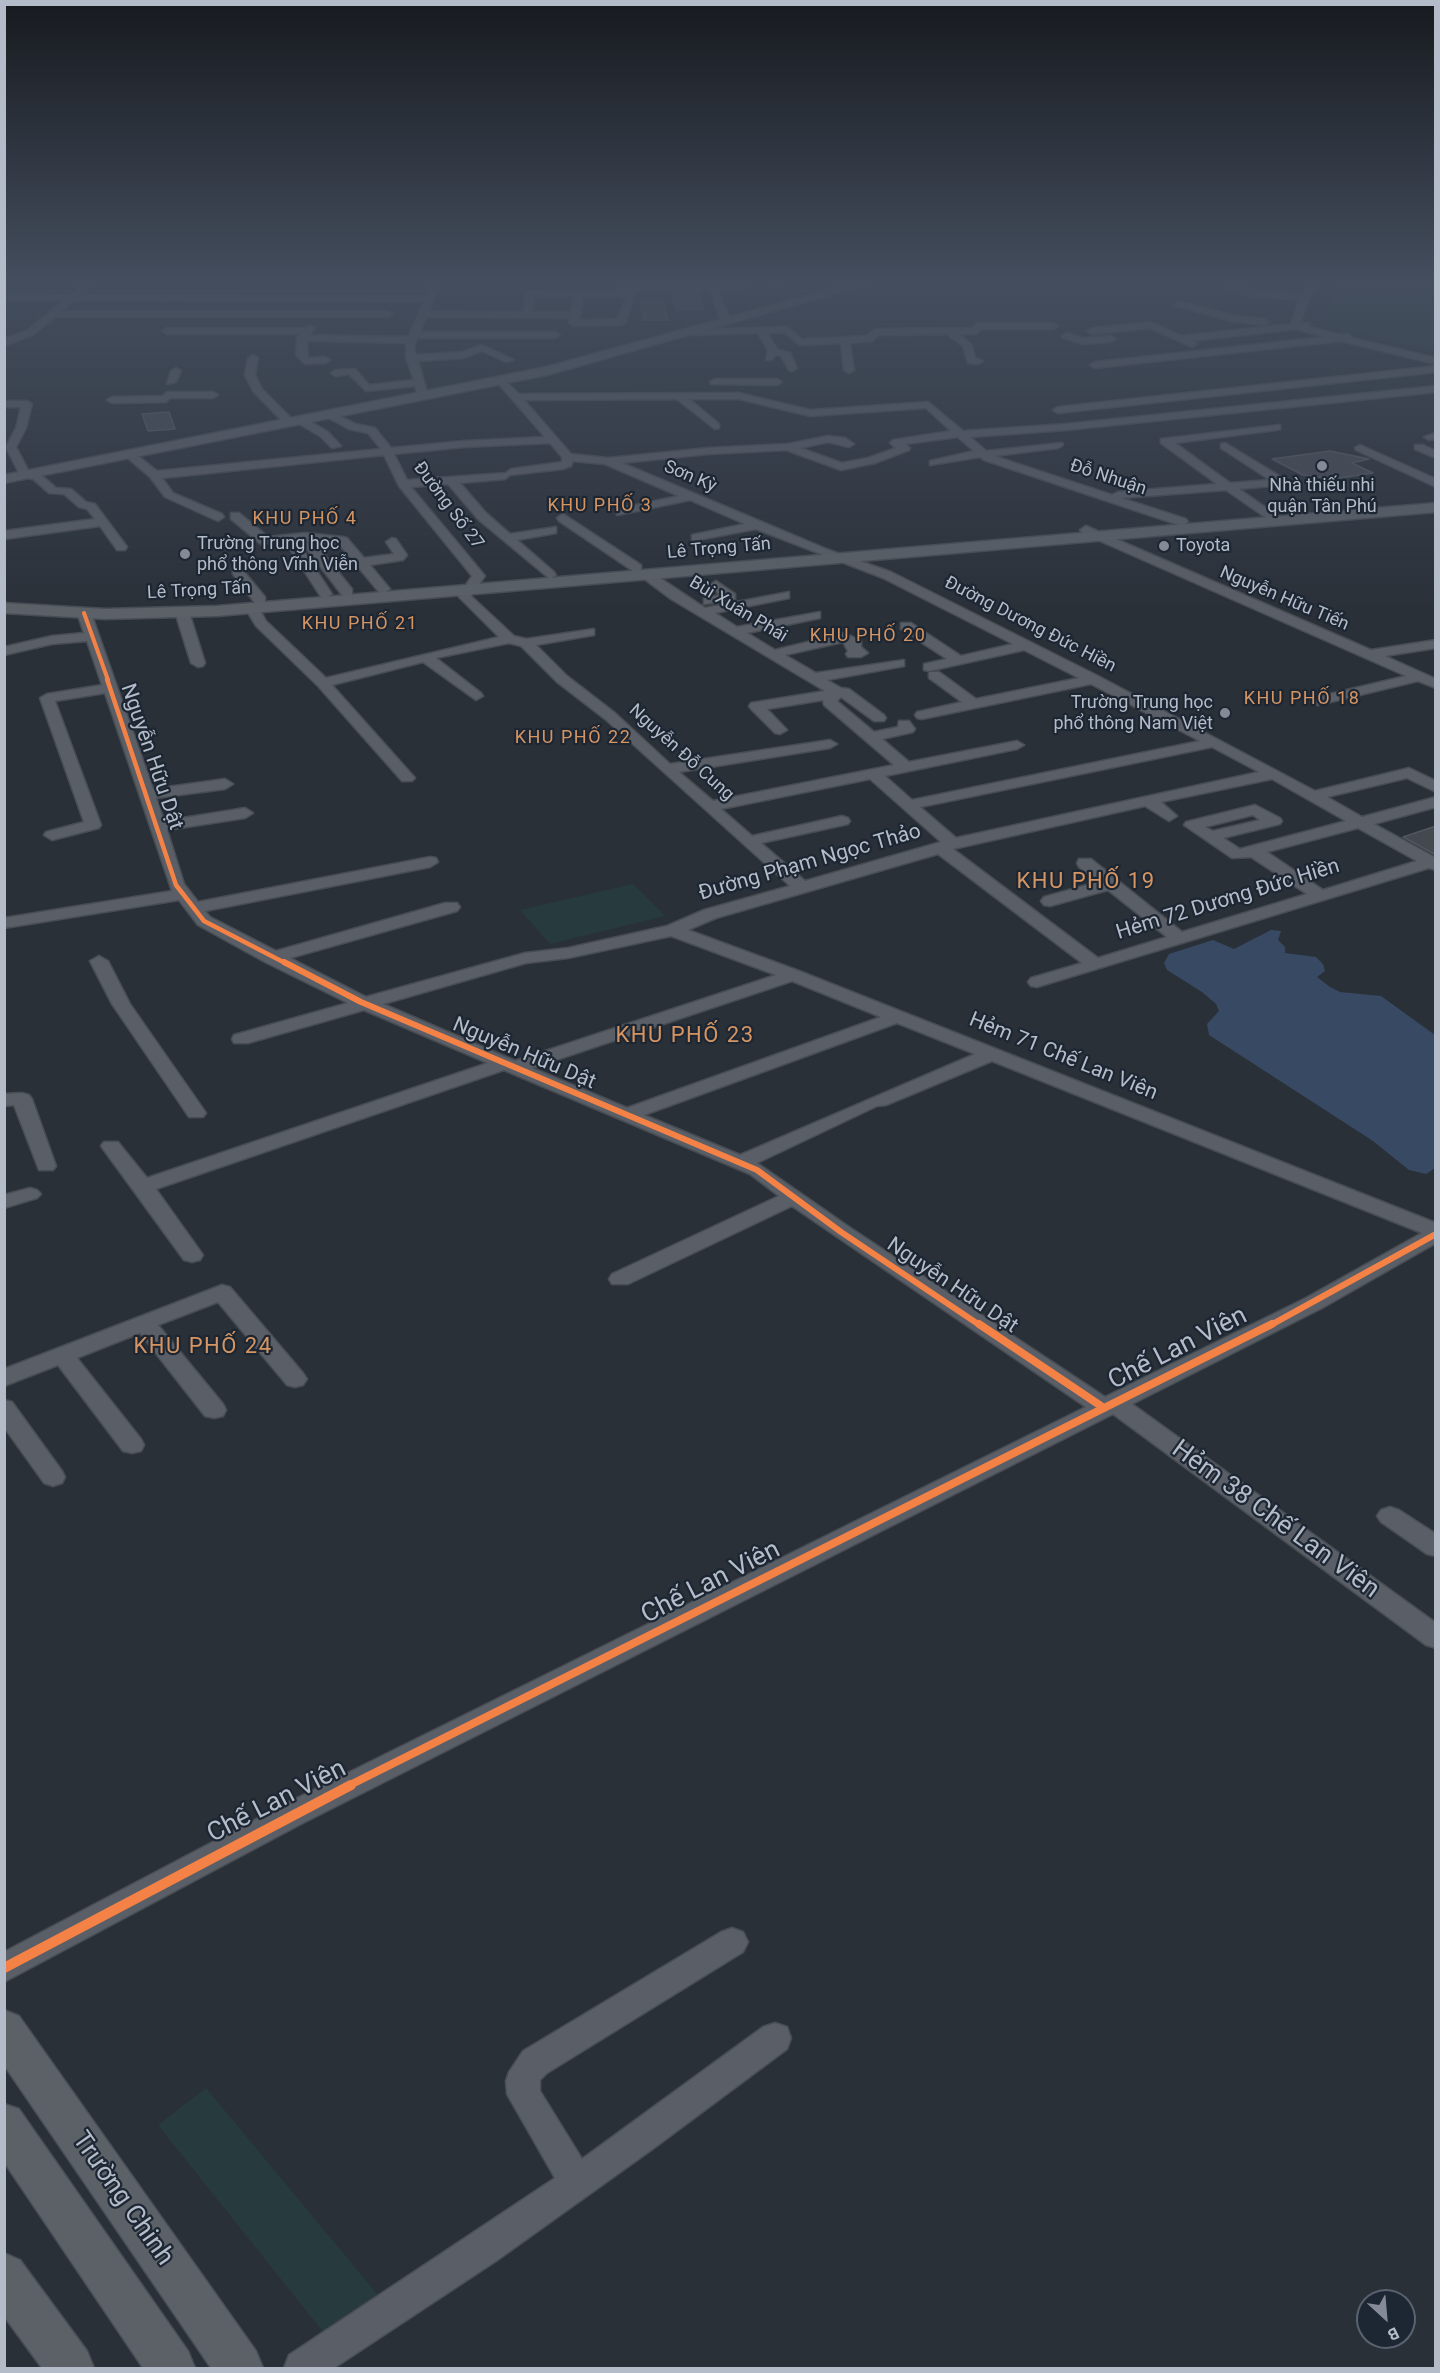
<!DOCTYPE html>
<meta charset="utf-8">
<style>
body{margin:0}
#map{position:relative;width:1440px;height:2373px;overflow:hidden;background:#2a3038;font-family:Roboto,sans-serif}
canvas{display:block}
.frame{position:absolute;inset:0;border:6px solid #b4bcc9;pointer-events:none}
.north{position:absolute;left:1356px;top:2289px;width:60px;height:60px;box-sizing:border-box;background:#1d2633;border:2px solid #59626f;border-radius:50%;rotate:154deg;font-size:16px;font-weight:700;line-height:24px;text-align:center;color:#b4bcc9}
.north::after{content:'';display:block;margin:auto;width:21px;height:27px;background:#848b96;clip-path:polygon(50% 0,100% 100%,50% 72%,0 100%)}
</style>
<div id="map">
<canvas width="1440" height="2373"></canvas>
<div class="frame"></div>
<div class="north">B</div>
</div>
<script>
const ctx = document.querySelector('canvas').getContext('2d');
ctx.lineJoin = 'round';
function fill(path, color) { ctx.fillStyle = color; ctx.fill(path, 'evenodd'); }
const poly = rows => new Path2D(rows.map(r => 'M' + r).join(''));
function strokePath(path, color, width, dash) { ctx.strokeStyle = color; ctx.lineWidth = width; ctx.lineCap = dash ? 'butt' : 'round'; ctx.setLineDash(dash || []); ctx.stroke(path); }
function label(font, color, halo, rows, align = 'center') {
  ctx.font = font + ' Roboto,sans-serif'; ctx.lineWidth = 4.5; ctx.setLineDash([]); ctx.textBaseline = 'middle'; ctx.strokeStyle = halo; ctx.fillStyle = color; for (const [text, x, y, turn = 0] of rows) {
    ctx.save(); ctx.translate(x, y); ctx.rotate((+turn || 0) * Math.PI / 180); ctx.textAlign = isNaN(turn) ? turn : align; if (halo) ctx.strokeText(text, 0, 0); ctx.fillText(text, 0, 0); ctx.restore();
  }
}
fill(poly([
 [1339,282,1435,282,1435,350,1322,325],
 [633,884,665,916,550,944,520,910],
 [206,2088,378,2295,328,2338,158,2125]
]), '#273a3e');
fill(poly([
 [1271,930,1281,931,1278,940,1285,947,1285,953,1316,957,1323,964,1325,971,1317,977,1330,987,1340,992,1381,996,1435,1035,1435,1168,1426,1174,1409,1170,1373,1141,1209,1035,1207,1024,1219,1011,1216,1004,1202,992,1167,970,1164,963,1169,954,1213,940,1234,949]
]), '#384963');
const building = poly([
 [699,292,703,310,676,310,672,293,699,292],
 [663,300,668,320,644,320,640,301,663,300],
 [169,412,175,429,148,431,142,414,169,412],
 [1330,451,1369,459,1352,463,1373,473,1333,479,1303,475,1272,459,1330,451],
 [1436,826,1436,855,1403,837,1436,826]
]);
fill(building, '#444950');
strokePath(building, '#52575f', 1.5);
const minor = poly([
 [85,282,95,282,81,295,426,296,432,282,441,282,429,311,524,312,526,291,620,290,618,282,626,282,627,286,708,285,707,282,715,282,716,285,742,284,746,287,742,290,718,290,729,317,734,321,729,324,720,319,710,290,635,291,626,322,621,325,574,326,569,323,570,318,426,317,420,332,555,332,560,335,555,338,417,338,414,346,416,355,462,352,482,345,514,360,506,362,482,351,463,358,418,361,428,396,423,399,418,396,415,386,366,391,349,374,336,376,331,373,336,370,355,369,369,385,414,380,406,358,406,343,307,341,308,358,325,357,330,360,325,363,305,364,296,355,297,338,300,334,167,334,162,331,167,328,305,328,310,325,315,328,309,335,408,337,424,302,75,300,61,311,388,311,393,314,388,317,55,317,34,334,4,346,4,339,28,330,64,300,4,300,4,294,70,295,85,282],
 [533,296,574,296,571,312,533,312,533,296],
 [583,296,627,296,617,319,579,320,583,296],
 [770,282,790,282,775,288,770,282],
 [1307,282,1316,282,1300,323,1310,323,1309,327,1341,335,1348,334,1352,338,1436,358,1436,364,1341,341,1095,368,1090,365,1095,362,1325,337,1296,329,1192,341,1197,344,1192,347,1150,328,1092,334,1087,331,1092,328,1151,322,1182,336,1291,324,1299,300,1250,296,1229,288,1233,285,1251,290,1302,295,1307,282],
 [1179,301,1232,315,1264,319,1269,322,1264,325,1232,321,1176,306,1175,304,1179,301],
 [977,323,1053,323,1058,326,1053,329,981,329,976,334,959,334,972,345,975,358,983,361,978,364,968,363,963,346,947,334,878,335,872,341,850,343,854,370,849,373,844,370,841,343,800,345,785,333,767,333,778,350,790,353,797,368,792,371,789,370,781,356,775,355,772,360,766,360,768,350,758,333,691,335,686,332,691,329,787,327,802,339,866,336,876,329,972,328,977,323],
 [1067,333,1083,338,1111,336,1116,339,1111,342,1082,344,1064,338,1062,336,1067,333],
 [253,355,258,358,255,375,262,389,293,420,293,424,285,424,253,391,245,375,248,358,253,355],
 [1436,366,1436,372,1058,413,1053,410,1058,407,1436,366],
 [176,368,181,371,176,382,167,384,171,371,176,368],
 [501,377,519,394,739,393,810,410,928,402,963,431,1066,424,1436,386,1436,392,1066,430,970,437,986,451,1062,443,1063,445,1058,448,994,456,1112,495,1118,492,1217,484,1161,443,1161,439,1280,425,1280,429,1276,430,1175,443,1230,483,1270,480,1221,448,1221,444,1225,443,1286,480,1286,484,1282,485,1239,489,1272,512,1274,515,1268,519,1226,490,1121,498,1186,519,1188,522,1182,526,984,460,980,457,930,465,930,461,974,451,958,437,905,444,910,448,909,450,875,463,841,470,786,450,708,454,622,463,826,549,891,572,1098,676,1315,791,1409,768,1436,781,1436,792,1407,778,1327,797,1362,817,1436,797,1436,807,1374,824,1436,858,1436,870,1429,868,1037,987,1031,986,1028,982,1031,978,1082,963,938,854,716,918,688,930,799,971,1436,1223,1436,1243,1322,1308,1132,1404,1436,1623,1436,1648,1426,1645,1113,1414,301,1824,4,1982,4,1952,281,1806,1086,1407,792,1206,628,1284,612,1284,609,1279,612,1274,779,1196,750,1174,504,1070,156,1189,203,1255,200,1260,192,1262,184,1260,101,1146,104,1142,118,1142,147,1178,488,1063,364,1010,248,1043,234,1043,232,1039,234,1035,348,1003,265,962,198,925,179,900,4,928,4,918,172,891,105,693,55,701,101,825,99,828,52,840,44,835,46,832,84,822,40,698,47,694,102,685,87,641,52,644,4,655,4,647,52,636,84,633,77,613,79,610,89,610,91,613,153,789,225,779,233,784,225,789,156,798,164,821,245,808,253,813,245,818,167,830,184,884,198,902,430,857,436,858,438,862,430,867,205,911,210,917,276,951,445,903,457,903,460,907,457,911,290,958,366,997,525,953,568,948,667,926,704,910,790,886,605,719,557,682,521,646,509,643,436,658,481,693,483,696,476,700,423,662,332,685,415,778,412,781,402,781,318,686,256,626,245,608,252,604,257,605,266,621,326,678,499,637,458,596,472,576,399,486,384,455,162,478,173,493,222,514,224,517,218,521,165,497,150,477,123,454,133,452,157,471,381,449,368,433,349,429,325,416,325,412,329,411,356,424,375,428,391,448,464,441,545,437,497,382,496,380,501,377],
 [677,399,715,429,719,428,719,424,689,399,739,399,810,416,926,408,951,431,893,440,890,443,896,448,868,458,842,463,800,448,828,442,849,447,854,444,845,438,828,436,788,444,708,448,608,458,571,454,524,400,677,399],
 [550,443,562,457,562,462,511,469,506,473,407,480,394,454,464,447,550,443],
 [573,461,605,464,679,496,617,509,617,515,690,500,745,524,692,535,692,541,756,529,883,578,1013,644,961,656,911,623,901,623,901,629,947,659,924,664,924,670,929,671,1024,650,1079,678,976,699,939,672,929,672,929,678,962,702,917,712,915,715,917,718,922,719,1091,684,1200,741,912,800,885,776,1017,749,1024,745,1017,741,909,762,882,739,913,732,915,729,909,721,899,721,898,727,874,732,837,701,841,697,874,721,884,721,886,718,884,715,849,689,841,688,827,680,904,666,904,660,816,673,785,655,843,642,848,651,846,654,848,657,861,657,868,653,861,647,861,641,845,633,775,650,747,633,820,618,820,612,737,627,715,613,789,598,789,592,705,608,651,572,643,572,643,578,671,599,825,691,751,703,749,706,751,709,775,733,780,734,787,730,767,709,823,700,824,705,894,765,713,801,679,772,830,748,837,744,830,740,670,764,615,713,567,676,536,645,594,635,594,629,526,639,514,636,471,596,485,576,411,487,448,484,478,519,550,579,556,575,554,572,517,540,556,533,556,527,510,534,486,513,460,483,505,479,510,475,563,469,571,466,573,461],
 [1212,747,1259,772,956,838,920,807,1212,747],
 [870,779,941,842,805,881,761,843,848,824,850,821,848,818,842,816,752,836,721,809,870,779],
 [1272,779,1346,821,1240,849,1223,838,1280,824,1282,821,1280,818,1255,805,1186,822,1184,825,1232,858,1251,857,1307,894,1182,932,1091,859,1079,859,1077,863,1079,867,1098,882,1044,897,1041,901,1044,905,1050,906,1108,890,1167,937,1098,958,953,849,1145,806,1169,821,1177,816,1161,802,1272,779],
 [1253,815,1260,820,1213,831,1205,827,1253,815],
 [1358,828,1417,861,1323,890,1267,852,1358,828],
 [671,936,776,975,515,1061,383,1004,526,963,568,958,671,936],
 [792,981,881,1017,627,1108,532,1068,792,981],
 [897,1023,975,1054,740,1155,644,1115,897,1023],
 [992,1061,1422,1233,1306,1298,1105,1397,849,1227,757,1163,877,1106,886,1105,992,1061],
 [715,379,777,379,782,382,777,385,711,384,710,382,715,379],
 [167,392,213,392,218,395,213,398,170,398,166,402,112,403,107,400,112,397,163,396,167,392],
 [4,401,27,401,32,404,26,428,16,447,29,472,40,474,56,488,71,489,86,502,95,504,127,547,125,550,117,550,100,526,4,539,4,531,95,519,87,509,79,507,64,494,49,493,33,479,21,477,6,447,16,428,21,407,4,407,4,401],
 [296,418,304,418,328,432,341,446,332,448,320,436,296,422,296,418],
 [1436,433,1436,439,1429,440,1424,437,1436,433],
 [1360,445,1436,479,1436,487,1356,450,1355,448,1360,445],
 [1415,445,1423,445,1436,451,1436,458,1415,449,1415,445],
 [231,513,239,513,268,537,305,533,343,537,347,538,364,558,394,554,386,542,392,538,396,539,407,555,403,560,370,565,390,589,384,593,379,592,339,544,297,541,332,594,326,598,321,597,286,543,261,544,231,519,231,513],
 [563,514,641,565,641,571,633,571,559,521,557,518,563,514],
 [1086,526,1371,650,1436,640,1436,648,1385,656,1436,679,1436,688,1418,681,1318,705,1313,704,1311,701,1313,698,1406,676,1082,533,1080,530,1086,526],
 [311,542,315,543,352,589,352,595,342,595,307,549,307,543,311,542],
 [237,567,241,568,265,597,265,603,255,603,233,574,233,568,237,567],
 [716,581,735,594,735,600,704,604,704,598,720,595,710,585,716,581],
 [182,608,189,612,205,663,203,666,198,667,191,663,175,612,182,608],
 [99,956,108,961,130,1004,206,1113,203,1117,189,1117,112,1004,90,961,99,956],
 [22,1093,29,1095,32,1099,56,1166,53,1170,39,1170,14,1105,4,1106,4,1094,22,1093],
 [30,1188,37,1190,41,1194,37,1198,4,1208,4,1195,30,1188],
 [222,1285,230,1287,303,1373,307,1379,303,1385,295,1387,287,1385,218,1302,158,1325,223,1404,226,1410,223,1416,214,1418,205,1416,140,1333,77,1358,141,1439,144,1445,141,1451,132,1453,123,1451,58,1365,4,1386,4,1369,222,1285],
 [4,1400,12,1402,62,1471,65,1477,62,1483,53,1486,44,1483,4,1427,4,1400],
 [1390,1507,1399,1510,1436,1534,1436,1556,1427,1554,1381,1522,1377,1516,1381,1510,1390,1507],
 [732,1928,743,1932,748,1942,743,1952,547,2073,540,2080,540,2091,582,2159,763,2027,775,2023,787,2027,791,2038,787,2049,654,2148,496,2261,334,2368,284,2368,289,2355,555,2178,507,2094,506,2081,509,2072,523,2051,721,1932,732,1928]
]);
const major = poly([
 [857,282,876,282,547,375,4,483,4,475,546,367,857,282],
 [1436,503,1436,512,217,616,105,619,4,613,4,603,105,609,217,606,1436,503],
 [4,2010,19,2016,256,2351,263,2368,211,2368,4,2065,4,2010],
 [4,2104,19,2109,188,2351,195,2368,143,2368,4,2162,4,2104],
 [4,2253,20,2260,87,2351,94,2368,42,2368,4,2316,4,2253]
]);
strokePath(minor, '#484c53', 3);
strokePath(major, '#484c55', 3);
fill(minor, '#5a5e66');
fill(major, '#5c6168');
strokePath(poly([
 [84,613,108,680]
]), '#f48246', 4);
strokePath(poly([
 [107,679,176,885,204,921,287,964]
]), '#f48246', 4.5);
strokePath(poly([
 [284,962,361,1002,757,1170,841,1232,981,1326],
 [1269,1326,1436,1234]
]), '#f48246', 6);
strokePath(poly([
 [979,1324,1104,1408],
 [348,1786,1272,1324]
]), '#f48246', 8);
strokePath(poly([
 [4,1968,351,1785]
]), '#f48246', 10);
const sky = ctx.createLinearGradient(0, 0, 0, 615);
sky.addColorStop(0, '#171a1f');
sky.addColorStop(0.46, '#444e5e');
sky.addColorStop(1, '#444e5e00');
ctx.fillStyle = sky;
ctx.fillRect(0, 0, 1440, 615);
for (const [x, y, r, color] of [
 [1322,466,6,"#848b96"],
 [1164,546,6,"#848b96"],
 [185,554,6,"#848b96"],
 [1225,713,6,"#848b96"]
]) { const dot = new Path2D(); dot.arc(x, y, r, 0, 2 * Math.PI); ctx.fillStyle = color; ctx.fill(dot); strokePath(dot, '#1d2633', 2); }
label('18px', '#b4bcc9', '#1d2633', [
 ["Sơn Kỳ",690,477,23],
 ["Đỗ Nhuận",1108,478,18],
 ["Đường Số 27",448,506,53],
 ["Lê Trọng Tấn",719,549,-5],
 ["Lê Trọng Tấn",199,591,-3],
 ["Nguyễn Hữu Tiến",1284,599,23],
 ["Bùi Xuân Phái",738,610,31],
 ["Đường Dương Đức Hiền",1030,625,27],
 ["Nguyễn Đỗ Cung",681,753,42]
]);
label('18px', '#b4bcc9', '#1d2633', [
 ["Nhà thiếu nhi",1322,486,"center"],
 ["quận Tân Phú",1322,507,"center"],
 ["Trường Trung học",197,544],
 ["phổ thông Vĩnh Viễn",197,565],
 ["Toyota",1176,546],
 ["Trường Trung học",1213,703,"right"],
 ["phổ thông Nam Việt",1213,724,"right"]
], 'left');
ctx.letterSpacing = '1.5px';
label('18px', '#d59563', '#1d2633', [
 ["KHU PHỐ 3",600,506],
 ["KHU PHỐ 4",305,519],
 ["KHU PHỐ 21",360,624],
 ["KHU PHỐ 20",868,636],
 ["KHU PHỐ 18",1302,699],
 ["KHU PHỐ 22",573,738]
]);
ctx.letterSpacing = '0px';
label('21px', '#b4bcc9', '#1d2633', [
 ["Nguyễn Hữu Dật",151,757,71],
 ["Đường Phạm Ngọc Thảo",810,863,-16],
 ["Hẻm 72 Dương Đức Hiền",1228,900,-17],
 ["Nguyễn Hữu Dật",524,1054,23],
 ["Hẻm 71 Chế Lan Viên",1063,1057,22],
 ["Nguyễn Hữu Dật",952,1286,34]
]);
ctx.letterSpacing = '1.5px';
label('22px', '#d59563', '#1d2633', [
 ["KHU PHỐ 19",1086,882],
 ["KHU PHỐ 23",685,1036],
 ["KHU PHỐ 24",203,1347]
]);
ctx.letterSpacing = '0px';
label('26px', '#b4bcc9', '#1d2633', [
 ["Chế Lan Viên",1178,1349,-27],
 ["Hẻm 38 Chế Lan Viên",1275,1520,36],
 ["Chế Lan Viên",711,1583,-27],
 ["Chế Lan Viên",277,1802,-27],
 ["Trường Chinh",122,2199,55]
]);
</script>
